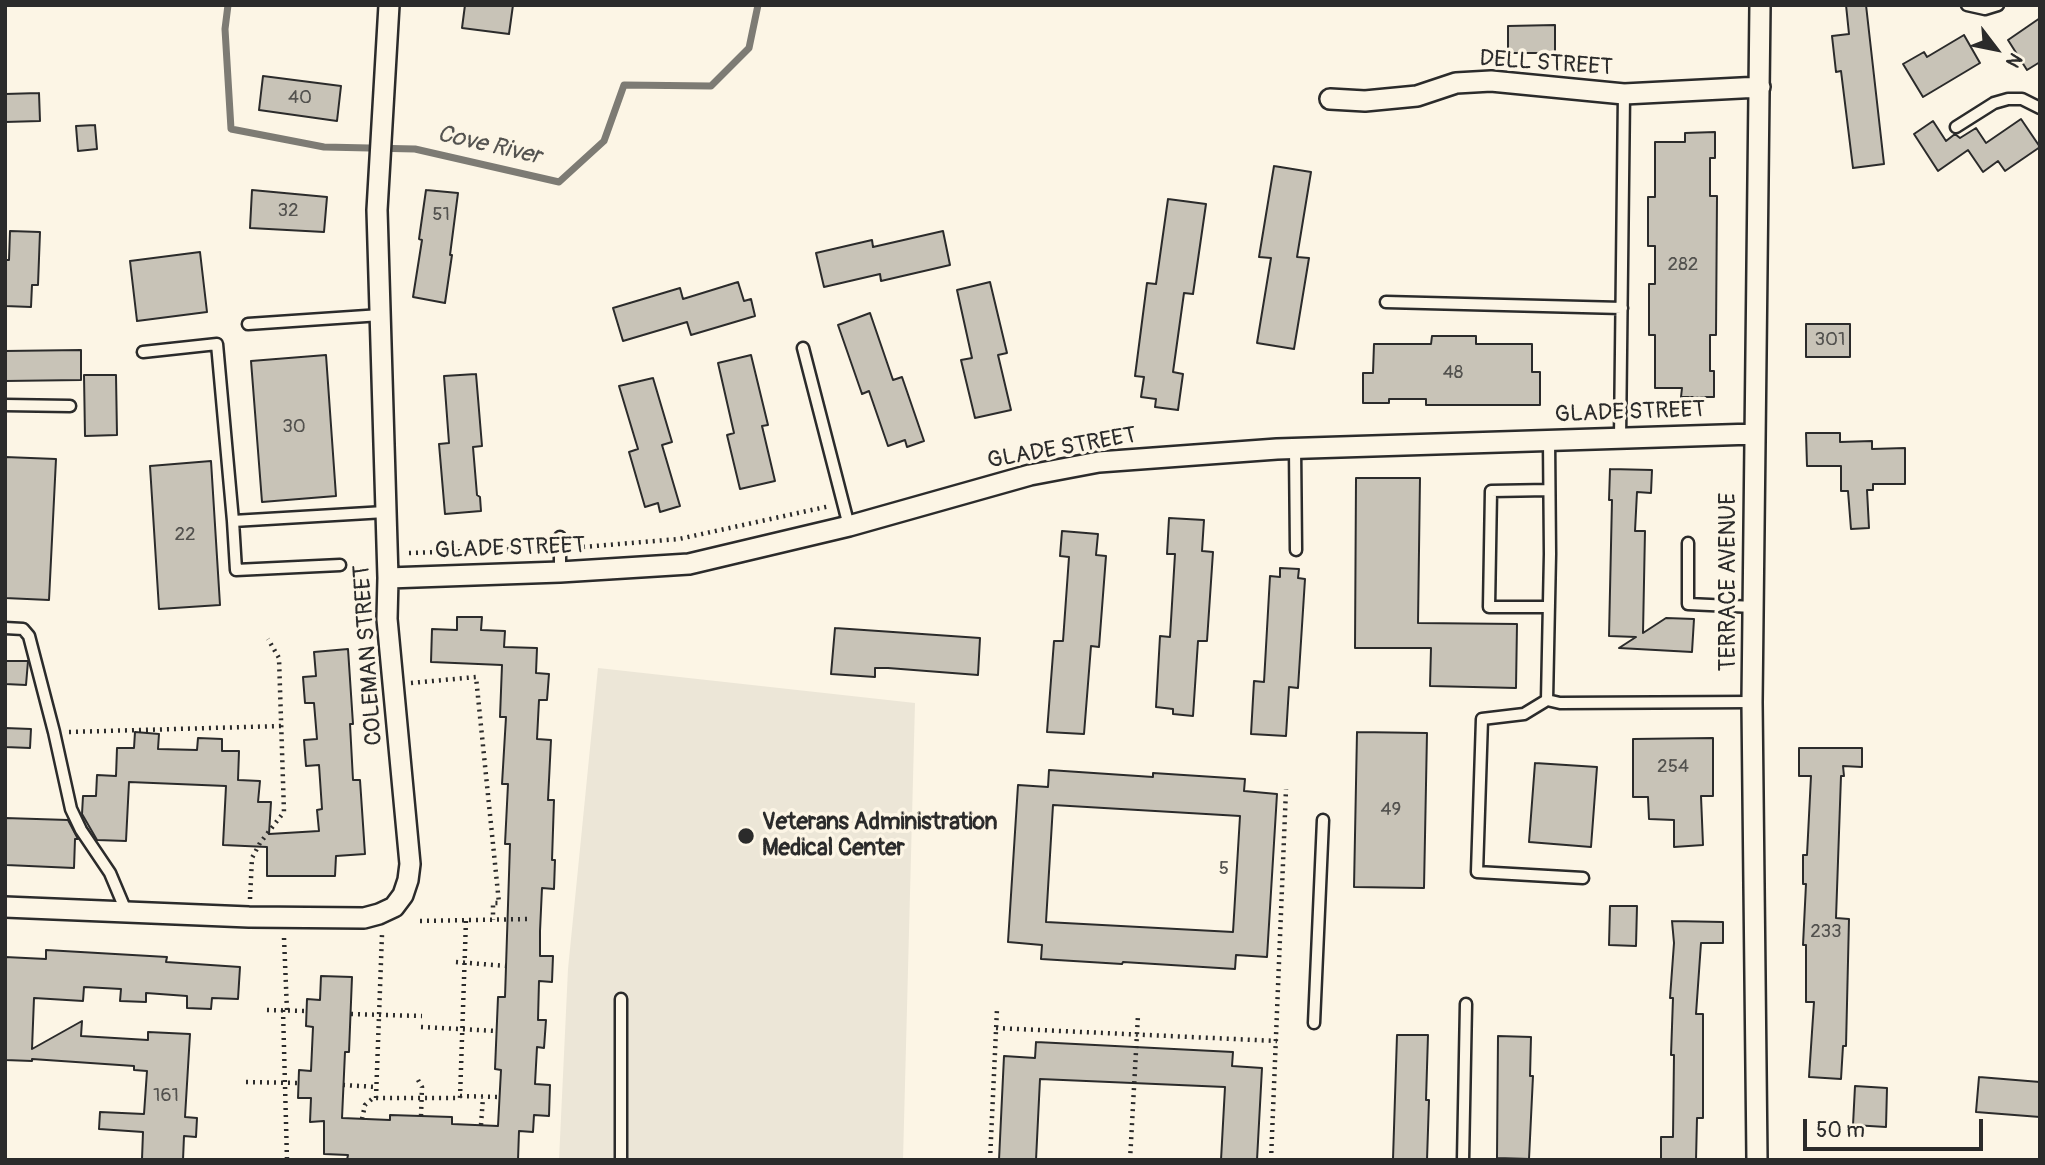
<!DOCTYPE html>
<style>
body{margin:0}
#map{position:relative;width:2045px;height:1165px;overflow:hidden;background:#fcf5e5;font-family:Pangolin,sans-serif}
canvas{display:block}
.frame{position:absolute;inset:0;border:7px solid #2b2b2b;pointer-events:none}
.north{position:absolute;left:1961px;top:14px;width:70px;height:70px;-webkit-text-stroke:5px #fcf5e5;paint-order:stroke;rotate:122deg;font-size:19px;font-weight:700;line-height:28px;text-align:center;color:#2b2b2b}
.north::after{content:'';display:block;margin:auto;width:24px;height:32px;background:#2b2b2b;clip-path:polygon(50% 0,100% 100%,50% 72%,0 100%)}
.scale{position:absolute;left:1803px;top:1119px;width:180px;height:32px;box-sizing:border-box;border:4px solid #2b2b2b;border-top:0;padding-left:9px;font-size:21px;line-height:24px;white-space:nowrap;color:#2b2b2b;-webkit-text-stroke:5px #fcf5e5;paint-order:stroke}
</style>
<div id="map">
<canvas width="2045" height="1165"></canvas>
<div class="frame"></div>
<div class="north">N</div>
<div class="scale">50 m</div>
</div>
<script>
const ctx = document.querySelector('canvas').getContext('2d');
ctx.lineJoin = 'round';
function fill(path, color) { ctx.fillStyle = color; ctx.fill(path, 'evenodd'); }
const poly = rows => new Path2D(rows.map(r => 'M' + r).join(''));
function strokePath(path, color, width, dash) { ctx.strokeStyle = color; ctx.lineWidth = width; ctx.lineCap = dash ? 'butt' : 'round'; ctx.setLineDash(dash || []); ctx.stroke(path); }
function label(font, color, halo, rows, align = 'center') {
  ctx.font = font + ' Pangolin,sans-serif'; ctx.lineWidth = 7; ctx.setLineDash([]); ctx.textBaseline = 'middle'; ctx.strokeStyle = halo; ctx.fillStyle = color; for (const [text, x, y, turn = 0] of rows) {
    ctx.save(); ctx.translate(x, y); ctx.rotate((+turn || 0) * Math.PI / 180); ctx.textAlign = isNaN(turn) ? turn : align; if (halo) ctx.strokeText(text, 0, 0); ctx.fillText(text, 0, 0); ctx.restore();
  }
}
fill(poly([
 [598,668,915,703,903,1160,559,1160,568,969]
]), '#ece6d7');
strokePath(poly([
 [228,5,225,29,231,129,324,147,415,149,559,182,604,141,624,85,711,86,749,48,758,5]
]), '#7d7b74', 7);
const building = poly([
 [465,5,513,5,509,34,462,28,465,5],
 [1846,5,1866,5,1884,164,1853,168,1841,71,1836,72,1832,36,1849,34,1846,5],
 [2040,18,2040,62,2027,70,2008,40,2040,18],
 [1555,25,1555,53,1508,53,1508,26,1555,25],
 [1964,35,1980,63,1923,97,1903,64,1924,52,1927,57,1964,35],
 [263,76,341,86,337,121,259,110,263,76],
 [39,93,40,121,5,122,5,94,39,93],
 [2021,119,2040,147,2005,171,1998,161,1983,172,1968,150,1938,171,1914,134,1933,121,1946,141,1955,134,1960,138,1976,128,1986,143,2021,119],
 [95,125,97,149,78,151,76,126,95,125],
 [1715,132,1715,158,1710,158,1710,196,1717,196,1716,335,1710,335,1710,371,1714,371,1714,397,1681,397,1682,388,1655,388,1655,335,1649,335,1649,284,1655,284,1655,246,1648,246,1648,197,1655,197,1655,142,1685,142,1685,133,1715,132],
 [1274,166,1311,172,1297,257,1309,258,1294,349,1257,343,1271,258,1259,257,1274,166],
 [252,190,327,197,324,232,250,228,252,190],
 [426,190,458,193,450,255,452,255,445,303,413,297,422,240,419,239,426,190],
 [1168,199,1206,204,1193,294,1184,293,1173,372,1183,374,1178,410,1155,407,1156,399,1141,397,1144,377,1135,376,1147,283,1156,284,1168,199],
 [10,231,40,232,38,285,32,285,31,307,5,306,5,260,9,260,10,231],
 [943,231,950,265,881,281,880,274,824,287,816,253,872,240,873,247,943,231],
 [200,252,207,312,137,321,130,261,200,252],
 [738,282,744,301,751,299,755,316,691,335,687,322,623,341,613,308,680,288,683,299,738,282],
 [990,282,1007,353,998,355,1011,410,975,418,961,360,972,358,957,290,990,282],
 [870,313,893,380,902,377,924,441,907,447,905,440,888,446,869,391,862,394,838,325,870,313],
 [1806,324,1850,324,1850,357,1806,357,1806,324],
 [1432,336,1476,336,1476,344,1532,344,1532,372,1540,372,1540,405,1426,405,1426,399,1389,399,1389,403,1363,403,1363,373,1373,373,1374,344,1431,344,1432,336],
 [81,350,81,380,5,381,5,351,81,350],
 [326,355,336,496,262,502,251,361,326,355],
 [751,355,768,425,762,426,775,481,740,489,727,435,734,433,718,363,751,355],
 [476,374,482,446,473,447,477,495,480,497,481,511,445,514,439,444,449,443,444,376,476,374],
 [84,375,116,375,117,435,85,436,84,375],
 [653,378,672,442,662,445,680,506,660,512,658,503,645,507,629,452,638,449,619,386,653,378],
 [1806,433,1840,433,1840,442,1872,441,1872,449,1905,448,1905,484,1873,484,1873,490,1867,490,1869,528,1851,529,1848,491,1841,491,1841,466,1807,466,1806,433],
 [5,457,56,459,49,600,5,598,5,457],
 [211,461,220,605,159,609,150,466,211,461],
 [1610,469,1652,470,1651,493,1637,492,1635,531,1645,531,1643,633,1666,618,1694,619,1692,652,1619,648,1636,637,1609,636,1612,500,1609,500,1610,469],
 [1356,478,1420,478,1418,623,1517,624,1516,688,1430,686,1431,648,1355,648,1356,478],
 [1169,518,1204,520,1202,551,1213,552,1207,641,1198,641,1193,716,1173,714,1173,709,1156,707,1160,636,1170,637,1175,554,1167,554,1169,518],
 [1062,531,1098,534,1096,555,1106,556,1099,647,1091,646,1084,734,1047,732,1054,641,1063,641,1069,557,1060,556,1062,531],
 [1280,568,1299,569,1298,578,1305,579,1298,688,1289,687,1286,736,1251,734,1254,681,1264,682,1270,576,1280,577,1280,568],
 [457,617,482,617,481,630,505,631,504,647,537,648,536,673,549,674,547,700,539,700,537,739,551,740,548,800,554,800,552,860,555,860,554,889,542,888,540,931,540,956,553,956,552,982,539,981,538,1020,546,1020,544,1048,537,1047,535,1084,550,1085,549,1116,534,1115,533,1132,519,1131,518,1160,347,1160,348,1155,324,1154,324,1121,310,1122,311,1098,298,1098,299,1070,311,1071,313,1027,306,1026,307,999,320,1000,321,976,352,977,349,1052,345,1052,342,1118,390,1120,390,1115,452,1117,452,1124,498,1126,501,1070,495,1069,498,997,505,997,510,844,505,844,508,784,502,784,506,717,500,717,502,665,431,662,432,629,457,630,457,617],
 [835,628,980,638,978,675,888,668,875,668,875,677,831,674,835,628],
 [348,649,353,724,350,724,353,780,360,780,365,854,336,856,335,876,267,876,267,847,223,845,226,786,129,782,126,841,97,840,82,814,83,796,96,796,97,775,116,776,117,748,134,748,135,732,159,734,158,749,197,750,198,738,222,739,222,751,239,751,238,780,260,781,258,802,271,802,269,834,319,831,317,810,322,809,319,765,306,766,304,740,317,739,314,703,305,703,303,677,316,676,314,652,348,649],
 [5,661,28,661,26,685,5,684,5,661],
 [5,728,31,729,30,748,5,747,5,728],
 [1357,732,1427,733,1424,888,1354,887,1357,732],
 [1713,738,1713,796,1701,796,1703,845,1674,847,1674,820,1649,819,1648,797,1633,797,1633,739,1713,738],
 [1799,748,1862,748,1862,767,1843,766,1844,776,1841,776,1836,918,1849,919,1846,1046,1843,1046,1841,1079,1809,1077,1814,1002,1806,1002,1806,945,1803,945,1806,884,1803,884,1803,855,1807,855,1811,776,1799,776,1799,748],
 [1535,763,1597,767,1591,847,1529,842,1535,763],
 [1049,770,1153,777,1153,773,1245,779,1244,791,1277,794,1267,957,1236,955,1235,969,1123,962,1122,964,1041,959,1042,945,1008,942,1018,785,1048,787,1049,770],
 [1053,805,1240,816,1233,932,1046,922,1053,805],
 [5,818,68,820,78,839,75,839,74,868,6,865,5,818],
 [1610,906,1637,906,1636,946,1609,945,1610,906],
 [1672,921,1723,922,1723,943,1701,943,1696,1014,1703,1014,1703,1118,1697,1118,1696,1160,1661,1160,1661,1137,1673,1137,1674,1055,1671,1055,1673,998,1670,998,1674,943,1672,921],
 [46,950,167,957,166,962,240,967,238,999,212,998,211,1009,187,1008,187,996,146,993,146,1002,120,1001,121,989,84,987,83,1001,34,998,32,1049,82,1021,81,1036,148,1040,148,1032,190,1034,185,1117,197,1118,196,1137,184,1136,183,1160,142,1159,143,1132,99,1129,100,1112,144,1114,147,1071,134,1070,134,1066,32,1059,32,1061,5,1060,5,957,46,959,46,950],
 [1397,1035,1428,1035,1426,1100,1429,1100,1427,1160,1393,1159,1397,1035],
 [1498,1036,1531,1037,1530,1076,1533,1076,1529,1159,1497,1158,1498,1036],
 [1036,1042,1233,1052,1232,1066,1262,1068,1257,1160,1221,1160,1225,1087,1040,1079,1036,1160,999,1160,1004,1056,1035,1058,1036,1042],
 [1979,1077,2040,1082,2040,1117,1976,1112,1979,1077],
 [1855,1086,1887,1088,1886,1127,1853,1125,1855,1086]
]);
fill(building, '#c8c3b7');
strokePath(building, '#2b2b2b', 2);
const lane = poly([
 [1967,5,1985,9,1998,5],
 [1956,127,1994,103,2008,99,2022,99,2040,108],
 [1386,302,1622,308],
 [248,324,381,315],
 [803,348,849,526],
 [143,352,217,344,233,521,385,512],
 [5,405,70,406],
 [1620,438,1624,94],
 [1295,448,1296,550],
 [233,521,236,570,340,565],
 [1688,543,1688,604,1754,607],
 [560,572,560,537],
 [1549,607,1489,607,1491,491,1549,490],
 [5,628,23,629,29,636,54,732,71,809,81,830,110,873,126,911],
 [1547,700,1550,554,1549,440],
 [1583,878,1477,872,1482,719,1524,714,1547,700,1560,703,1752,702],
 [1314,1023,1323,820],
 [621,1160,621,999],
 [1463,1160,1466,1004]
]);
const street = poly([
 [1330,99,1365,101,1417,96,1456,83,1491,81,1624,94,1760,87],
 [388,578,560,572,689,564,849,526,1030,475,1099,462,1277,449,1754,434],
 [5,907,249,917,364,918,379,914,394,907,403,895,408,880,410,864,387,619,388,578,377,210,389,5],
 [1757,1160,1752,702,1760,5]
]);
strokePath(lane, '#2b2b2b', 15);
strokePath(street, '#2b2b2b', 24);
strokePath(poly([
 [583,547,679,539,830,506],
 [409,553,547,548],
 [411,683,476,677,499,903,493,903,493,920],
 [69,732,282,726],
 [250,899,252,858,260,843,284,812,279,658,268,639],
 [420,921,531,919],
 [284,938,287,1011],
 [456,962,507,966],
 [267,1010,307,1011],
 [283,1010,287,1160],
 [351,1014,422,1016],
 [421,1027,497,1031],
 [996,1028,1277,1041],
 [418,1080,422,1087,421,1116],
 [246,1082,298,1083],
 [343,1085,377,1087],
 [460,1096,500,1097],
 [376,1098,382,934],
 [362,1119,365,1105,373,1098,460,1098,466,920],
 [481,1125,483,1097],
 [990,1160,997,1009],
 [1130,1160,1138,1015],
 [1271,1160,1286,789]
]), '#2b2b2b', 4.5, [2, 5]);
strokePath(lane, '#fcf5e5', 10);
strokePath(street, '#fcf5e5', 19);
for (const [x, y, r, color] of [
 [746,836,9,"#2b2b2b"]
]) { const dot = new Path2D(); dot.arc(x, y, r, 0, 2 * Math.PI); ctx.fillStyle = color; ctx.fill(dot); strokePath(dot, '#fcf5e5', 2.5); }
label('19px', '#52514e', null, [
 ["40",300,98],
 ["32",288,211],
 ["51",441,215],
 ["282",1683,265],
 ["301",1830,340],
 ["48",1453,373],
 ["30",294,427],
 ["22",185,535],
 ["254",1673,767],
 ["49",1391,810],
 ["5",1224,869],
 ["233",1826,932],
 ["161",166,1096]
]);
label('23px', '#2b2b2b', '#fcf5e5', [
 ["DELL STREET",1546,64,4],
 ["GLADE STREET",1630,413,-2],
 ["GLADE STREET",1062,449,-10],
 ["GLADE STREET",510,549,-2],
 ["TERRACE AVENUE",1729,582,-90],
 ["COLEMAN STREET",369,655,-94]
]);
label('bold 23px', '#2b2b2b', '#fcf5e5', [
 ["Veterans Administration",762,823],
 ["Medical Center",762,849]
], 'left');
label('italic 24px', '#545350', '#fcf5e5', [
 ["Cove River",489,146,13]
]);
</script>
